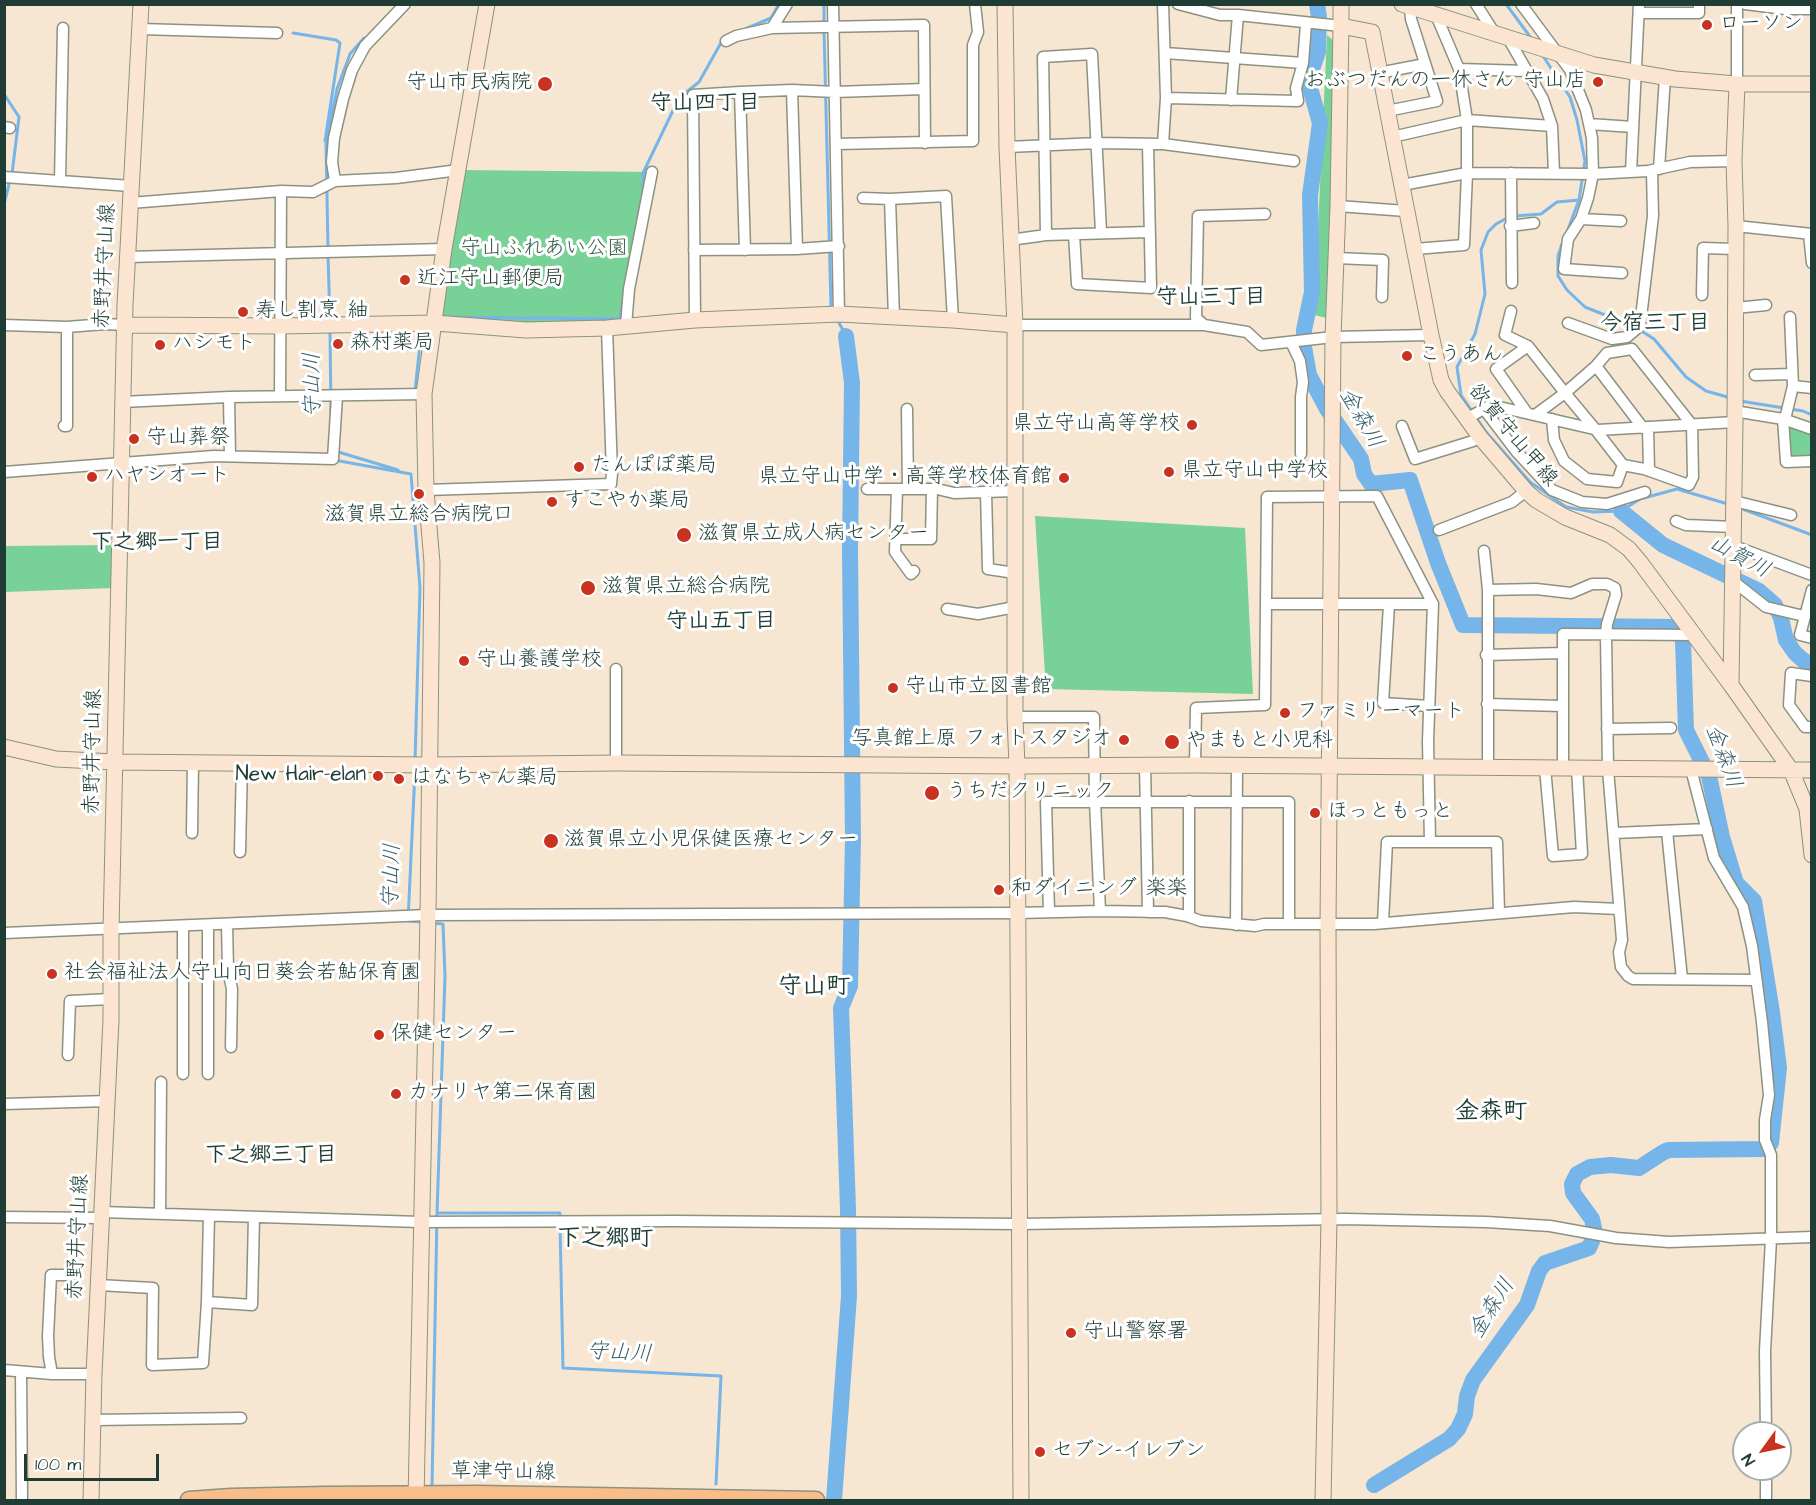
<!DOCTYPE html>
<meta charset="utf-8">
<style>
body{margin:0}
#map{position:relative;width:1816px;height:1505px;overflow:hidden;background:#f7e6d1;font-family:"Architects Daughter",sans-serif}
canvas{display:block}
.frame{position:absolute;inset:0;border:6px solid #1f3d34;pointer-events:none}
.north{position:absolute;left:1732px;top:1421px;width:60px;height:60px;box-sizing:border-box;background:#fff;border:2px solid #a5b1ae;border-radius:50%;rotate:237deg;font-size:16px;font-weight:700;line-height:24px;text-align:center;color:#1f3d34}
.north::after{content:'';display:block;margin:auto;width:21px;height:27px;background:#c8321e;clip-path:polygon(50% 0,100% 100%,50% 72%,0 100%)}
.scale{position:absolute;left:24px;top:1454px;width:135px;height:27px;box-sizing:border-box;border:3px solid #1f3d34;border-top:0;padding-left:8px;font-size:18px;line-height:21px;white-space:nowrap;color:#1f3d34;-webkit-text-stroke:4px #fff;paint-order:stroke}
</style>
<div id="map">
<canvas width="1816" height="1505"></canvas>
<div class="frame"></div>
<div class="north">N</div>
<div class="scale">100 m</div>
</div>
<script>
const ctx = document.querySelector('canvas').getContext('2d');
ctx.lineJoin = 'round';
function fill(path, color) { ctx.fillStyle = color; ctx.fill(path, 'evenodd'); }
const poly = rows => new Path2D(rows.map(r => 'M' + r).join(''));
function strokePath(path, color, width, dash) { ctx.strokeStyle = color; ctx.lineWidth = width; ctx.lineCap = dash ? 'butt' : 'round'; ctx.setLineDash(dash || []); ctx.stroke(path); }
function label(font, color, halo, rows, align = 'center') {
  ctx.font = font + ' "Architects Daughter","Klee One",sans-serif'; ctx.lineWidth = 6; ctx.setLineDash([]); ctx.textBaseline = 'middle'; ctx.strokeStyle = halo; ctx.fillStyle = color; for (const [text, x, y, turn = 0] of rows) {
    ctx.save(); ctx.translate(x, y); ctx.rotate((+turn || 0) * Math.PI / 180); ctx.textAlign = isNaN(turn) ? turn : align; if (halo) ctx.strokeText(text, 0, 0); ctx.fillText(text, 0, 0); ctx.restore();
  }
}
fill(poly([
 [1327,35,1335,42,1327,318,1314,315],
 [459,170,652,172,626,326,435,323],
 [1785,424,1811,433,1811,459,1787,460],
 [1035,516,1245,528,1253,694,1046,689],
 [112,545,112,588,5,592,4,546]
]), '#78d196');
strokePath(poly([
 [824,4,824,24],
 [1506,4,1531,38],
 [743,30,771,18,779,4],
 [824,30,831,308],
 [293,33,336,40,340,43,325,141],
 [1543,56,1570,97,1577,120,1585,161,1579,200,1567,232],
 [4,94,19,117,12,174],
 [643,194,643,173,679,98,699,82,722,41],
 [4,205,10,180],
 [1515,216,1541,214,1557,202,1579,200],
 [1509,217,1496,224,1488,232,1481,250,1485,294,1475,334,1457,367,1461,395,1486,432,1530,482,1566,507,1593,512,1621,511,1640,499,1677,489,1728,504],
 [1562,244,1558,256,1558,276,1567,290,1585,307,1635,327],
 [328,249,326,144,337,89,350,54,364,38],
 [328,256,330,321],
 [450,317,620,319,623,301],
 [837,319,846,336],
 [1640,330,1654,339,1686,377,1706,391,1731,398],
 [330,331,331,414],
 [415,391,421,335],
 [1740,401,1784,408],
 [1790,409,1803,411,1812,415],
 [335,451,398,470],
 [334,460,411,474,420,588,415,761],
 [1740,508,1812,535],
 [415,771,408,921,422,922],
 [431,923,443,924,445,976,437,1213,432,1487],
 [437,1213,560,1213,560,1217],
 [560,1224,563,1368,721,1376,716,1484]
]), '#76b5e9', 3);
strokePath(poly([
 [1317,4,1319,17,1318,52,1308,81,1320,123,1310,195,1312,292,1304,330,1304,347,1309,375,1327,409,1361,459,1364,474,1371,484,1410,480,1438,563,1463,625,1679,627,1683,641,1686,730,1709,776,1722,837,1736,883,1754,901,1772,1012,1779,1068,1771,1143,1763,1149,1668,1150,1662,1153,1639,1168,1611,1165,1590,1167,1577,1174,1572,1184,1573,1193,1592,1219,1594,1228,1592,1241,1589,1248,1545,1263,1539,1271,1527,1305,1473,1380,1467,1396,1465,1414,1458,1429,1449,1439,1374,1485],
 [1621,511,1663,545,1759,591,1775,605,1781,618,1786,640,1795,653,1804,661,1812,664],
 [834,1500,849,1296,848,1209,841,1008,850,986,853,839,850,551,852,383,846,336]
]), '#76b5e9', 16);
const street = poly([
 [833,4,839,314],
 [1178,4,1220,15,1238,15,1341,26],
 [1476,4,1495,34],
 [1521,4,1570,70,1586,110,1592,138,1593,174,1588,198,1581,219,1568,239,1564,269,1622,273],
 [1737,4,1737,84],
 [1745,4,1785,9,1812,9],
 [1639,13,1699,13,1699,4],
 [772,28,787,4],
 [140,29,277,33],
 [1508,38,1543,99,1552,126,1554,173],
 [726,41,736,36,772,28,924,25,925,143],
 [1165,53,1303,63],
 [1459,69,1526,71],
 [1379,73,1425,64],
 [792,90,797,249],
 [740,92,745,250],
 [1166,98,1298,101,1296,88,1303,63,1306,24],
 [1231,100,1238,15],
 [1387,111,1437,101,1411,19,1410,7],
 [1589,124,1633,127],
 [4,127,10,128],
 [1392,137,1467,120,1552,126],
 [836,144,973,141,973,45,978,32,975,4],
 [1163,144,1166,98,1163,4],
 [1007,147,1098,143,1163,144,1294,161],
 [1659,169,1665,77],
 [1631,172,1639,4],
 [1511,173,1512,283],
 [4,177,131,186],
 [60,181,63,28],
 [335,181,332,162,334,138,343,99,352,70,365,46,405,4],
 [1402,185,1467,173,1593,174,1648,171,1690,162,1734,161],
 [863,198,890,199,946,196,953,320],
 [890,199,894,318],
 [130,203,281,191,313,192,335,181,396,178,459,170],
 [1338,206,1406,211],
 [1581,219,1621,221],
 [1510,226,1534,223],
 [1736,226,1812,234],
 [1074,234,1077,284,1151,288,1148,144],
 [1809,234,1812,263],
 [1046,235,1043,57,1092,54,1101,232],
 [1010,240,1046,235,1149,232],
 [1415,249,1464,245,1467,173,1467,120,1459,69,1436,15],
 [694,250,797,249,839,246],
 [127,257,444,249],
 [1336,258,1383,260,1382,297],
 [1702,295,1703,248,1736,249],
 [1735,308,1766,305],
 [1511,311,1505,335,1528,346,1565,393,1595,429,1623,465,1644,469,1689,485,1693,477,1692,425,1632,349,1607,353,1596,366,1565,393,1535,415],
 [695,320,693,95,740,92,792,90,835,92,924,89],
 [1568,323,1612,339,1627,337,1640,326,1653,216,1652,171],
 [4,325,67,327,105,324,125,325],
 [1015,325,1204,325,1247,332,1261,345,1333,337,1431,335],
 [1204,325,1196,318,1198,216,1265,214],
 [626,326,629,289,652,172],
 [1291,342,1300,361,1303,382,1301,397,1301,454],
 [1596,366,1643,428],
 [1755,375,1792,374],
 [1793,386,1812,388],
 [280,396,281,191],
 [229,397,230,456],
 [122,402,229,397,424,394],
 [907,409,908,489],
 [1484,409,1516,451,1552,490,1582,502,1607,504,1645,492],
 [1734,411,1783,419,1812,429],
 [1527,413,1496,369,1528,346],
 [1466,419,1491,405,1598,430,1735,422],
 [1552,419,1554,440,1564,461,1587,479,1617,482,1623,465],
 [1783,419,1786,415,1793,386,1790,317],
 [1783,419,1786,462,1812,461],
 [64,426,67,426,67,327],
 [1402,426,1415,459,1473,441,1480,437],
 [1648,427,1649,471],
 [4,472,214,456,333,459,337,396],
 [867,489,937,489,954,493,1015,491],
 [897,489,895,552,911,574,914,571],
 [426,490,611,484,612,473,607,328],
 [986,492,988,569,1015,573],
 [1734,501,1791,515],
 [1676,521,1686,525,1734,527],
 [1439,530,1512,502,1526,491],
 [896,539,931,539,932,489],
 [1734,546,1812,575],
 [1484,551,1488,590,1488,767],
 [1733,581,1766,607,1804,616],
 [1488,590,1536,589,1571,593,1592,584,1607,584,1615,588,1616,595,1607,624,1606,635,1608,769,1622,940,1619,952,1621,967,1628,976,1633,979,1756,980],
 [1812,590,1800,635,1812,638],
 [1267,604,1433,604],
 [1389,605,1383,703,1429,706],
 [947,609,978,614,1015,607],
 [1486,655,1562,653],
 [616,669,616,763],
 [1812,676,1791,673,1789,705,1805,727,1812,727],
 [1487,704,1562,706],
 [1015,717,1094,717,1095,801,1100,911],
 [1607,729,1671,728],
 [1145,765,1148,912],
 [1195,765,1196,708,1265,705,1267,497,1377,496,1433,604,1428,741,1430,842],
 [1545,768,1553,856,1582,854,1577,768],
 [1563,768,1563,634,1695,635],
 [1691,769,1714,858,1743,907,1752,946,1762,1022,1769,1095,1765,1120,1765,1140,1771,1155,1771,1239,1765,1351,1766,1433],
 [1189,801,1189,917],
 [1667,831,1682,979],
 [192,833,193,762],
 [1614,833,1707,829],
 [240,852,242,762],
 [1049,912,1046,802,1289,802,1289,924],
 [1383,923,1387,842,1497,842,1499,913],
 [227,924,228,970,232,989,231,1047],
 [1236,925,1237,766],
 [183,926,183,1074],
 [4,933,428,915,1017,913,1100,911,1165,912,1187,916,1201,921,1255,926,1264,924,1374,924,1574,907,1619,909],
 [68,1055,70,1001,111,999],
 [208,1074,208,925],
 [4,1104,108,1101],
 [101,1212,420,1222,675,1221,1019,1224,1345,1219,1486,1222,1550,1226,1616,1238,1669,1242,1812,1237],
 [160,1214,161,1082],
 [4,1217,101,1218],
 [98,1285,153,1288,152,1365,203,1363,207,1302,209,1216],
 [207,1302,252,1305,254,1217],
 [4,1370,52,1374,94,1374],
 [21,1372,22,1500],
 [52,1374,49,1357,48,1336,51,1275,71,1275],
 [93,1420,241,1418],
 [1766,1469,1766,1500]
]);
const secondary = poly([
 [1005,4,1007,147,1015,325,1015,717,1017,766,1021,1500],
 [1341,4,1341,26,1372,32,1431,335,1441,380,1447,391,1480,437,1526,491,1536,500,1565,517,1610,535,1629,549,1640,562,1731,685,1791,770,1807,809,1812,855],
 [1402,4,1594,65,1675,79,1737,84,1812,84],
 [125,325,280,326,435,323,526,330,607,328,695,320,839,314,953,320,1015,325],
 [1731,685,1735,422,1736,226,1734,161,1737,84],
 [4,747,56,759,115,762,429,765,616,763,1017,766,1195,765,1812,770],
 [91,1500,94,1374,111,1020,111,930,125,305,141,4],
 [416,1500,428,915,432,563,426,490,424,394,444,249,487,4],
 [1323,1500,1329,1220,1328,925,1333,337,1338,206,1341,26]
]);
const primary = poly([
 [189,1500,231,1497,325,1495,478,1494,816,1500]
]);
strokePath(street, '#8b9282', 13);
strokePath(secondary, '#8b9282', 17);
strokePath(primary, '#8b9282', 19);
strokePath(street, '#fff', 10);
strokePath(secondary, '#fce5d0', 15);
strokePath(primary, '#f8bd89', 16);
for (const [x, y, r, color] of [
 [1707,25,6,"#c8321e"],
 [1598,82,6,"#c8321e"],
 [545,84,8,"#c8321e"],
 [405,280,6,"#c8321e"],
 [243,312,6,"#c8321e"],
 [338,344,6,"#c8321e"],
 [160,345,6,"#c8321e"],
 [1407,356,6,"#c8321e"],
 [1192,425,6,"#c8321e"],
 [134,439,6,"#c8321e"],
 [579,467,6,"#c8321e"],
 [1169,472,6,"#c8321e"],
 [92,477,6,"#c8321e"],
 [1064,478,6,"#c8321e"],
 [419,494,6,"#c8321e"],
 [552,502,6,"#c8321e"],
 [684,535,8,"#c8321e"],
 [588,588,8,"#c8321e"],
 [464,661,6,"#c8321e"],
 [893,688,6,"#c8321e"],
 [1285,713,6,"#c8321e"],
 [1124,740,6,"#c8321e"],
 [1172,742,8,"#c8321e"],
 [378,776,6,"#c8321e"],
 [399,779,6,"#c8321e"],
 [932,793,8,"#c8321e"],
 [1315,813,6,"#c8321e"],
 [551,841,8,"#c8321e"],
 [999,890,6,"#c8321e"],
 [52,974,6,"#c8321e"],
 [379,1035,6,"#c8321e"],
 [396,1094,6,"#c8321e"],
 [1071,1333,6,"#c8321e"],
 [1040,1452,6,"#c8321e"]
]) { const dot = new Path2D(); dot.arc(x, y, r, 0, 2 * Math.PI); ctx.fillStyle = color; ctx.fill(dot); strokePath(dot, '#fff', 2); }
label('21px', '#1f3d34', '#fff', [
 ["ローソン",1719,25],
 ["おぶつだんの一休さん 守山店",1586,82,"right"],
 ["守山市民病院",532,84,"right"],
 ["近江守山郵便局",417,280],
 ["寿し割烹 紬",255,312],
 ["森村薬局",350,344],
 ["ハシモト",172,345],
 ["こうあん",1419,356],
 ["県立守山高等学校",1180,425,"right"],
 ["守山葬祭",146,439],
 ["たんぽぽ薬局",591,467],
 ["県立守山中学校",1181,472],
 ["ハヤシオート",104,477],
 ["県立守山中学・高等学校体育館",1052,478,"right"],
 ["すこやか薬局",564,502],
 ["滋賀県立総合病院口",419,516,"center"],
 ["滋賀県立成人病センター",698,535],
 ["滋賀県立総合病院",602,588],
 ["守山養護学校",476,661],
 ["守山市立図書館",905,688],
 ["ファミリーマート",1297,713],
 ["写真館上原 フォトスタジオ",1112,740,"right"],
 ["やまもと小児科",1186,742],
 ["New Hair-elan",366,776,"right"],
 ["はなちゃん薬局",411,779],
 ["うちだクリニック",946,793],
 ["ほっともっと",1327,813],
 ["滋賀県立小児保健医療センター",564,841],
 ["和ダイニング 楽楽",1011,890],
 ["社会福祉法人守山向日葵会若鮎保育園",64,974],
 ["保健センター",391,1035],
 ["カナリヤ第二保育園",408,1094],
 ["守山警察署",1083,1333],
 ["セブン-イレブン",1052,1452]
], 'left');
label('21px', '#35624c', '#fff', [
 ["守山ふれあい公園",544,250]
]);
label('21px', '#1f3d34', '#fff', [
 ["赤野井守山線",106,266,-87],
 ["欲賀守山甲線",1512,436,50],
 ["赤野井守山線",94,752,-89],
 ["赤野井守山線",79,1237,-87],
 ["草津守山線",503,1473,1]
]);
label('bold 22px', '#1f3d34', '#fff', [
 ["守山四丁目",705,104],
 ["守山三丁目",1211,298],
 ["今宿三丁目",1655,324],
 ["下之郷一丁目",157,543],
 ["守山五丁目",721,622],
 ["下之郷三丁目",271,1156]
]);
label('italic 22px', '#39616a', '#fff', [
 ["守山川",314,385,-91],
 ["金森川",1360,419,60],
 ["山賀川",1739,558,28],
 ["金森川",1722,757,70],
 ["守山川",393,876,-88],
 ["金森川",1493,1309,-58],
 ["守山川",619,1354,3]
]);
label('bold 24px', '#1f3d34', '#fff', [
 ["守山町",814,988],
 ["金森町",1491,1113],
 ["下之郷町",605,1240]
]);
</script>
